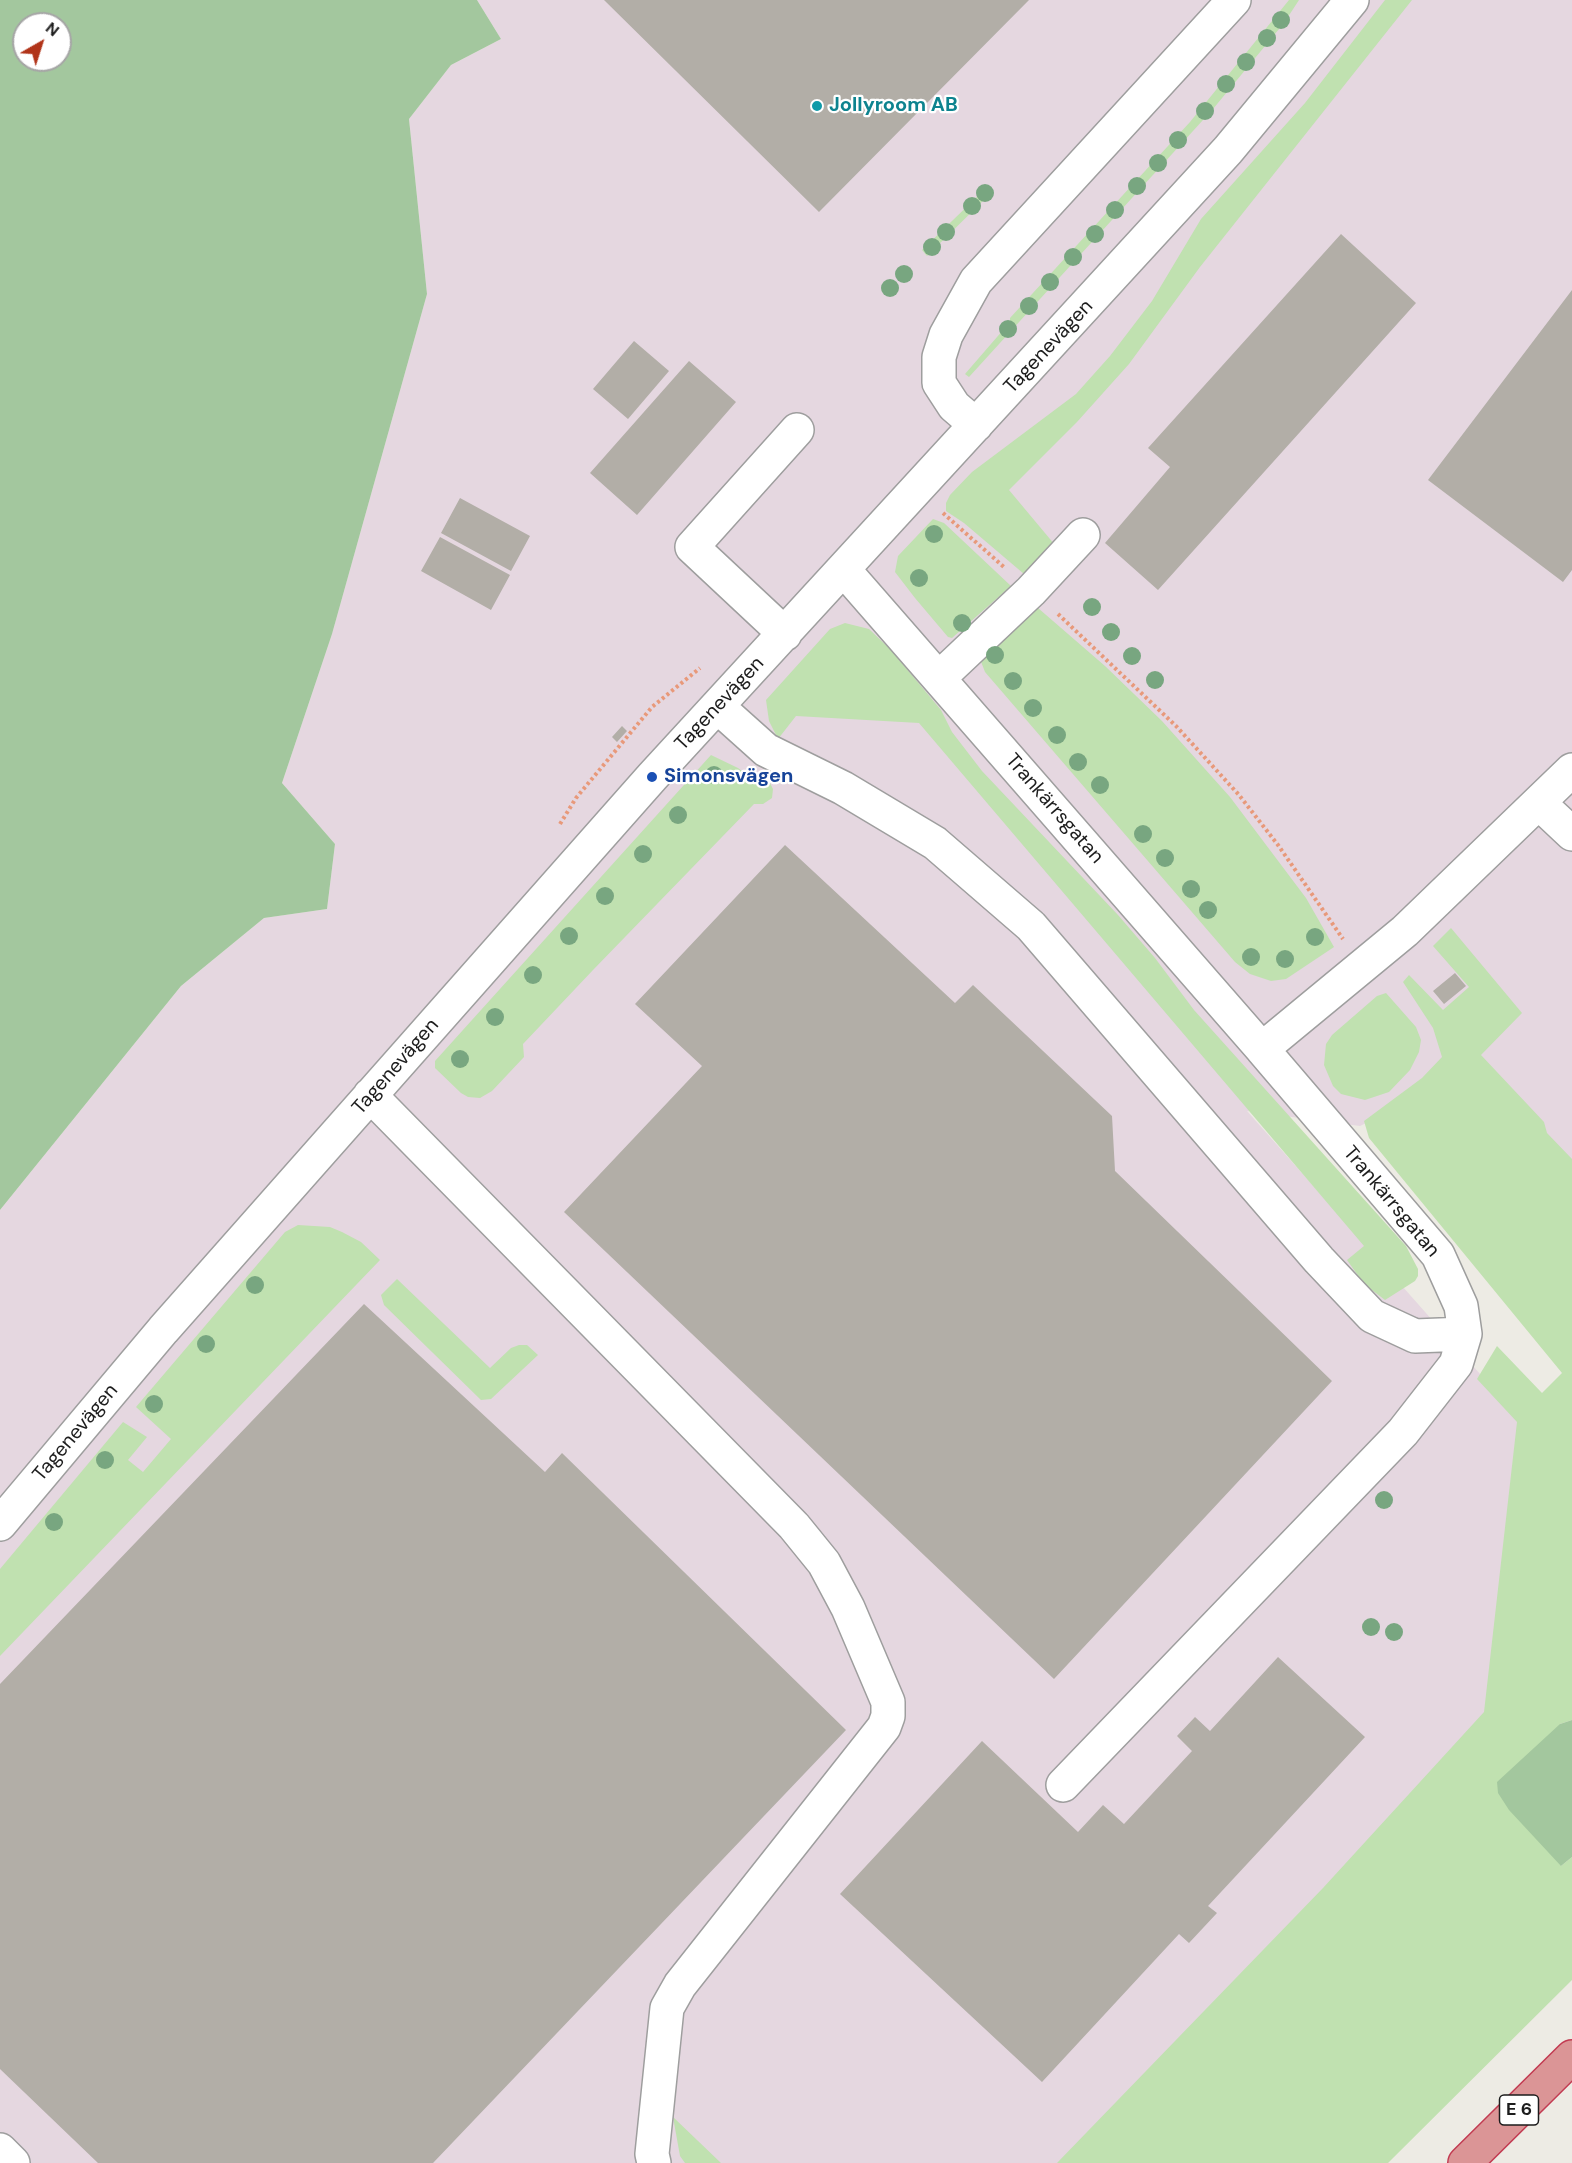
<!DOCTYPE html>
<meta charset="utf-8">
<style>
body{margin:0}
#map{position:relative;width:1572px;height:2163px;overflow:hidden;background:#edebe4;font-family:"DM Sans",sans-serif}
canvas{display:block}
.north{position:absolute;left:12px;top:12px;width:60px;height:60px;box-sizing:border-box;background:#fff;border:2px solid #a5a5a5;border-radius:50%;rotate:39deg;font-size:16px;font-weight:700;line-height:24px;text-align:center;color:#1d1d1d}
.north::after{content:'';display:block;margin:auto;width:21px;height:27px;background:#b13419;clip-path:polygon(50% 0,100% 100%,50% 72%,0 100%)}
</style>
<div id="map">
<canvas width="1572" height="2163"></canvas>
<div class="north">N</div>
</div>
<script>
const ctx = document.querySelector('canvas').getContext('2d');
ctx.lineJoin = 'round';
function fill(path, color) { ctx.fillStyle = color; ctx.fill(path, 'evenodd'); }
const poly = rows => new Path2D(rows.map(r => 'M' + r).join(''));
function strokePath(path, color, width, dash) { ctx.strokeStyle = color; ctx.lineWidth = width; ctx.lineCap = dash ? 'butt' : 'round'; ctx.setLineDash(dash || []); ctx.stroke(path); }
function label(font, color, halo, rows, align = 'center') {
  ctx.font = font + ' "DM Sans",sans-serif'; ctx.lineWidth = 4.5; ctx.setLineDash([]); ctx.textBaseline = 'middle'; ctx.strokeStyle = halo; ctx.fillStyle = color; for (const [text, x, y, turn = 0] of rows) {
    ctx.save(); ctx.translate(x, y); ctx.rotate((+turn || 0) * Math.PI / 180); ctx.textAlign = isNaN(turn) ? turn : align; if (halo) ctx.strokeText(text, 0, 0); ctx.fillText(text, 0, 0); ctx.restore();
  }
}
fill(poly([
 [477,0,1572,0,1572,1189,1464,1075,1360,1126,1247,1111,1527,1427,1503,1715,1066,2163,0,2163,0,1210,181,986,264,918,327,909,335,844,282,783,332,634,427,294,409,119,451,65,501,39]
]), '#e5d7e0');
fill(poly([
 [1289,0,1299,0,1284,23,1213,109,969,377,965,374,1010,322,1010,318,1190,122],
 [1385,0,1412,0,1200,267,1129,364,1077,422,1009,490,1055,545,1024,574,964,523,946,511,946,503,950,495,972,472,1076,394,1110,356,1152,301,1201,219,1305,103],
 [983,191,992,192,927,256,922,250],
 [933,519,944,523,1011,586,952,638,948,637,915,598,895,572,898,556],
 [1038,608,1105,666,1162,721,1230,797,1306,898,1334,947,1286,979,1271,981,1250,974,1235,962,985,672,980,659],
 [845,623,869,629,891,650,941,710,952,732,982,771,1118,915,1155,958,1194,1010,1406,1246,1418,1269,1418,1276,1415,1281,1385,1300,1364,1284,1347,1260,1364,1246,919,723,796,716,778,739,769,721,766,700,830,629],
 [711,755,738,768,760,785,765,787,770,783,773,789,772,798,763,804,754,804,593,970,523,1044,524,1057,492,1091,480,1098,468,1097,461,1093,435,1068,435,1061],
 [1451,928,1522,1013,1481,1055,1544,1122,1547,1133,1572,1159,1572,1720,1560,1724,1561,1866,1572,1857,1572,1980,1388,2163,1057,2163,1323,1888,1484,1712,1517,1422,1477,1379,1497,1346,1542,1393,1562,1373,1369,1138,1364,1121,1422,1078,1442,1057,1433,1028,1403,982,1409,975,1443,1010,1469,987,1433,946],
 [1386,993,1416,1027,1421,1040,1419,1052,1410,1070,1389,1092,1365,1100,1341,1094,1333,1086,1324,1065,1326,1044,1332,1035,1377,996],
 [298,1225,330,1227,342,1232,361,1242,380,1260,0,1656,0,1569,123,1422,147,1437,128,1460,143,1472,171,1439,136,1407,285,1232],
 [397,1279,490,1368,511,1348,519,1345,527,1345,538,1355,491,1399,481,1400,384,1305,381,1295],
 [673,2117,721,2163,685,2163,680,2156]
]), '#c0e1b0');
fill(poly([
 [0,0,477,0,501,39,451,65,409,119,427,294,332,634,282,783,335,844,327,909,264,918,181,986,0,1210],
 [24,24,60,24,60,60,24,60],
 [1572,1720,1572,1857,1561,1866,1509,1810,1498,1793,1497,1782,1560,1724]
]), '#a3c79e');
fill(poly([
 [604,0,1029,0,819,212],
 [1341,234,1416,303,1158,590,1105,543,1170,467,1148,448],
 [1572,290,1572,570,1563,582,1428,480],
 [634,341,669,371,628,419,593,389],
 [689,361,736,402,637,515,590,473],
 [460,498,530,536,511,571,441,533],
 [440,537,510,575,491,610,421,571],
 [622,726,627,731,617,742,612,737],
 [785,845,955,1003,973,985,1112,1116,1115,1171,1332,1381,1054,1679,564,1212,702,1066,635,1004],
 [1455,973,1466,986,1444,1004,1433,991],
 [364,1304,545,1472,562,1453,846,1730,433,2163,98,2163,0,2069,0,1684],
 [1278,1657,1365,1737,1208,1906,1217,1913,1189,1943,1179,1934,1042,2082,840,1894,982,1741,1078,1832,1103,1805,1124,1824,1192,1751,1177,1736,1195,1717,1210,1731]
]), '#b2aea7');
const minor = poly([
 [976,425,954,406,939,383,939,357,946,335,976,281,1234,0],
 [844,570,1262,1049,1405,931,1572,770],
 [785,634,692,547,797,430],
 [940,677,1031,591,1083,535],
 [718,707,766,750,843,788,935,843,1031,926,1319,1260,1372,1316,1415,1336,1465,1334],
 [1539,803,1572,834],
 [370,1095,794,1526,824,1563,848,1608,888,1702,888,1716,884,1727,680,1985,667,2008,652,2154,654,2163],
 [0,1524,163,1330,652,777,1228,150,1352,0],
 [1063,1785,1403,1432,1456,1364,1465,1334,1461,1306,1438,1255,1262,1049],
 [0,2150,13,2163]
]);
const highway = poly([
 [1465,2163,1572,2057]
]);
strokePath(minor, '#9e9e9e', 36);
strokePath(highway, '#c23a51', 36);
strokePath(poly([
 [943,513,1005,568],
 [1058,614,1176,726,1239,795,1278,845,1343,939],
 [560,824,576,798,652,707,700,668]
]), '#e8997a', 4, [3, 3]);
strokePath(minor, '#fff', 33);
strokePath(highway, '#db9596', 33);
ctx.fillStyle = '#78a680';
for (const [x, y] of [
 [1281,20],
 [1267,38],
 [1246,62],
 [1226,84],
 [1205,111],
 [1178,140],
 [1158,163],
 [1137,186],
 [985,193],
 [972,206],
 [1115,210],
 [946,232],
 [1095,234],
 [932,247],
 [1073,257],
 [904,274],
 [1050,282],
 [890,288],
 [1029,306],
 [1008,329],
 [934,534],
 [919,578],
 [1092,607],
 [962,623],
 [1111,632],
 [995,655],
 [1132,656],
 [1155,680],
 [1013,681],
 [1033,708],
 [1057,735],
 [1078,762],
 [714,775],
 [1100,785],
 [678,815],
 [1143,834],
 [643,854],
 [1165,858],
 [1191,889],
 [605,896],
 [1208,910],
 [569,936],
 [1315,937],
 [1251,957],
 [1285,959],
 [533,975],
 [495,1017],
 [460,1059],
 [255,1285],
 [206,1344],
 [154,1404],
 [105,1460],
 [1384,1500],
 [54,1522],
 [1371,1627],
 [1394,1632]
]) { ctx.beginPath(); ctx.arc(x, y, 9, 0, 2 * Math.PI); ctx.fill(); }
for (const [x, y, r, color] of [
 [817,106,6,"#0f9aa8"],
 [652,777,6,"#1a4fb4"]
]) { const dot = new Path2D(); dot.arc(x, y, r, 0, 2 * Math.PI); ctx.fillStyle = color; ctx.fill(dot); strokePath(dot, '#fff', 2); }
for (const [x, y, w] of [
 [1519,2110,39]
]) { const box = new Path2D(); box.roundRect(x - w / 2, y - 15, w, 30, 4.5); ctx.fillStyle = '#fff'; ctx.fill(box); strokePath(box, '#1d1d1d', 1.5); }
label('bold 18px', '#1d1d1d', null, [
 ["E 6",1519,2110]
]);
label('bold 20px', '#0d838f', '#fff', [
 ["Jollyroom AB",829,106]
], 'left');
label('20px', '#1d1d1d', '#fff', [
 ["Tagenevägen",1049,347,-47],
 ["Tagenevägen",720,704,-47],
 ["Trankärrsgatan",1054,809,49],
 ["Tagenevägen",396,1067,-49],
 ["Trankärrsgatan",1391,1202,50],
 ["Tagenevägen",76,1433,-50]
]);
label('bold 20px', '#164399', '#fff', [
 ["Simonsvägen",664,777]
], 'left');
</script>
